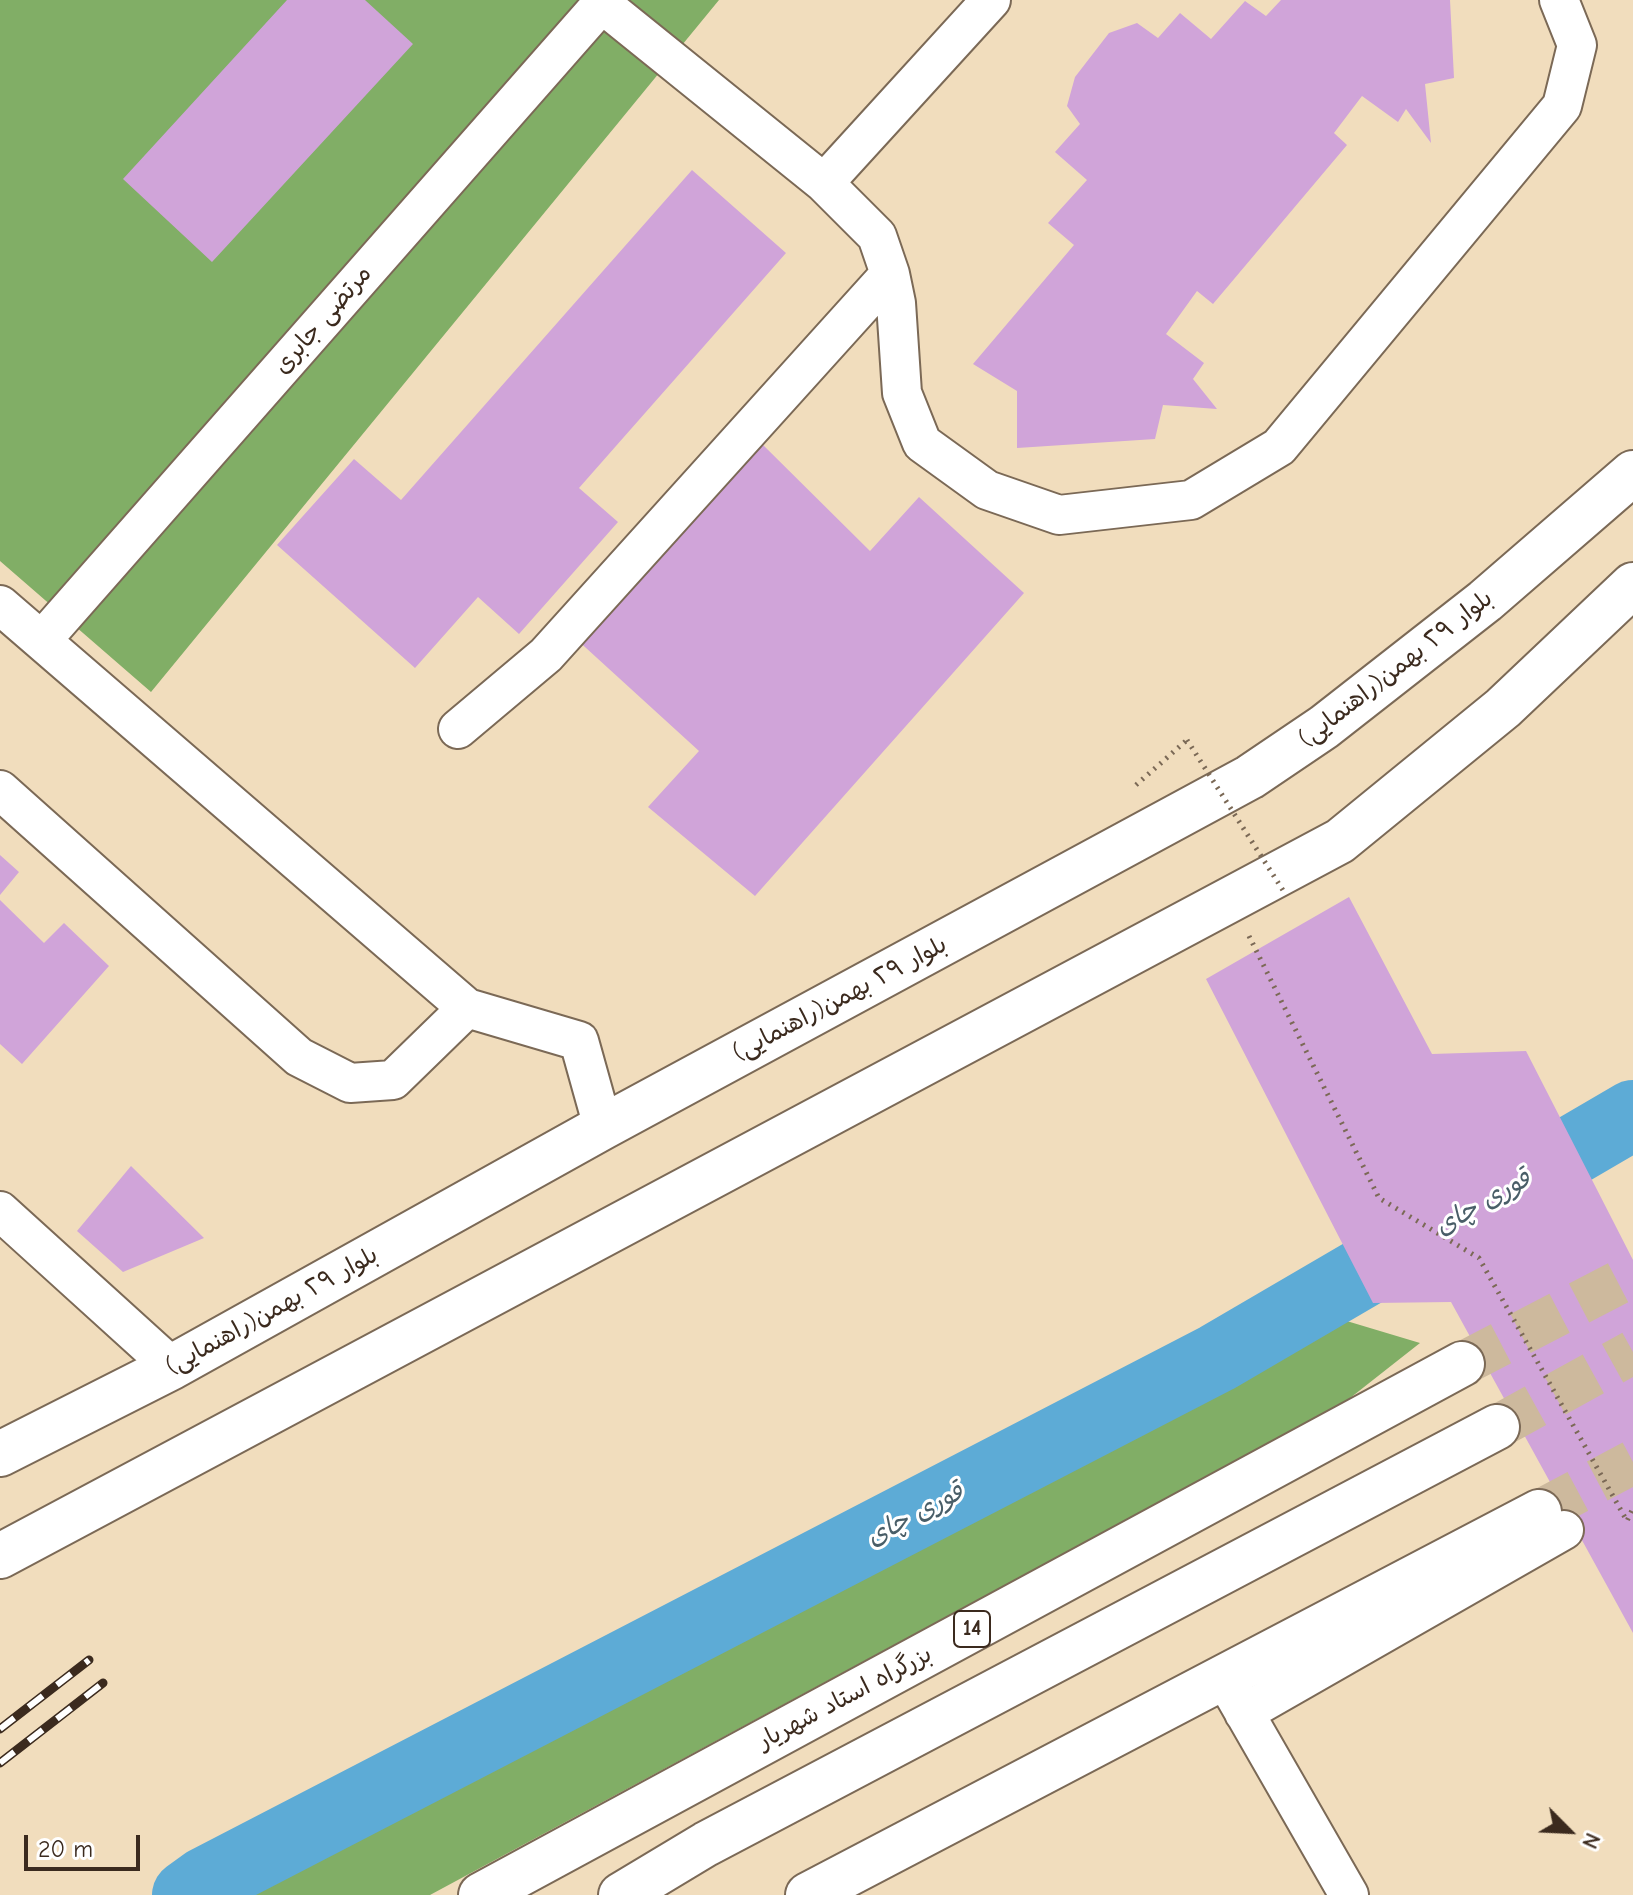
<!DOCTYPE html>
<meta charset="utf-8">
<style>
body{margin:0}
#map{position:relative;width:1633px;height:1895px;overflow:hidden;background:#f1ddbd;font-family:"Comic Neue",sans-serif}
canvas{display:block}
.north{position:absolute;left:1529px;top:1791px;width:80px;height:80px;-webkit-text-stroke:6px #fff;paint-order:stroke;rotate:114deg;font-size:22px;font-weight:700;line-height:32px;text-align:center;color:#3b2a1e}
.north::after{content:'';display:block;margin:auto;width:28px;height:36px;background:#3b2a1e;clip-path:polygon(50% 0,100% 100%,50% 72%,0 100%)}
.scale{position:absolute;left:24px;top:1835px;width:116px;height:36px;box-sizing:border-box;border:4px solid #3b2a1e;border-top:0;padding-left:10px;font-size:24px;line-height:28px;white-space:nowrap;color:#3b2a1e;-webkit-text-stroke:6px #fff;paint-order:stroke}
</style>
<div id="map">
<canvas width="1633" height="1895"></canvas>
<div class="north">N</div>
<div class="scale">20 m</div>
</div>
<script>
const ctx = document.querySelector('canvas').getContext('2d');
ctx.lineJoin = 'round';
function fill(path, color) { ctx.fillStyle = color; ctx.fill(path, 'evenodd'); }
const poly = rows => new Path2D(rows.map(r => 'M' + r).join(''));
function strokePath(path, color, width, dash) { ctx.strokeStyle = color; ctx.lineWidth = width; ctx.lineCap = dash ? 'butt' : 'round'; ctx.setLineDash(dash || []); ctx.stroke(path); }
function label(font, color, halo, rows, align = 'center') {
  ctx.font = font + ' "Comic Neue","Playpen Sans Arabic",sans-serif'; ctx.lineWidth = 6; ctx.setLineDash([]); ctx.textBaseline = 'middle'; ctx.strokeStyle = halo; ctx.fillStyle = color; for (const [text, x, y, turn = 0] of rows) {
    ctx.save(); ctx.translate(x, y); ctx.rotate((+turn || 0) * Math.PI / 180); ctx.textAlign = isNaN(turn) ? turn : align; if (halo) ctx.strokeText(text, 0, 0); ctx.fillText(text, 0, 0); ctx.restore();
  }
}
fill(poly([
 [0,0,719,0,151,692,0,561],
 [1330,1316,1420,1343,1345,1402,430,1895,218,1895]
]), '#81ae66');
strokePath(poly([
 [187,1895,205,1882,1217,1358,1633,1115]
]), '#5dabd6', 70);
fill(poly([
 [287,0,365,0,413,44,212,262,123,179],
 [1281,0,1450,0,1454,78,1425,84,1431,143,1406,109,1398,122,1362,96,1334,133,1347,145,1213,304,1197,291,1166,334,1204,363,1193,379,1217,409,1163,405,1155,439,1017,448,1017,391,973,364,1074,245,1048,223,1087,180,1055,152,1080,124,1067,106,1075,77,1109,33,1137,23,1158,38,1180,13,1211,39,1245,1,1266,16],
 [692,170,786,253,579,488,618,522,519,634,478,597,415,668,277,545,354,459,401,500],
 [757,439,870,551,919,497,1024,593,755,896,648,807,699,751,574,637],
 [0,855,19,872,0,895],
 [1349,897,1432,1054,1526,1051,1633,1260,1633,1633,1451,1302,1373,1303,1206,979],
 [0,900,44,943,64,923,109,966,22,1064,0,1044],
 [131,1166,204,1238,123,1272,77,1231]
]), '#d0a4d9');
strokePath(poly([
 [1462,1364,1633,1275],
 [1497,1427,1633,1352],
 [1539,1512,1633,1462]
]), '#cdb99d', 44, [44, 22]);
const minor = poly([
 [602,4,824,183,877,236,890,274,896,303,902,393,922,443,987,490,1059,515,1191,500,1279,447,1562,106,1577,45,1559,0],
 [824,183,991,0],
 [0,605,467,1008,579,1041,603,1127],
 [42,640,605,0],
 [458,729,546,655,890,274],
 [0,790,299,1057,350,1083,393,1080,467,1008],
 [0,1211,172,1367],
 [1233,1693,1349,1895],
 [1244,1713,1564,1530]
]);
const major = poly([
 [0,1454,172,1367,603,1127,1250,777,1324,727,1485,601,1633,473],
 [0,1556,1340,841,1503,708,1633,585]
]);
const highway = poly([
 [481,1895,1462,1364],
 [621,1895,706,1844,1497,1427],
 [808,1895,1539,1512]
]);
strokePath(minor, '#7b6956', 42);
strokePath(major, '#7b6956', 48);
strokePath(highway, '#7b6956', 48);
strokePath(poly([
 [1136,785,1187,740],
 [1249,936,1379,1198,1479,1258,1627,1521,1633,1508]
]), '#7b6956', 5, [2, 6]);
strokePath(minor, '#fff', 38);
strokePath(major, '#fff', 44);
strokePath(highway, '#fff', 44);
const rail = poly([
 [0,1729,89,1660],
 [0,1763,103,1683]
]);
strokePath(rail, '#3b2a1e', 9);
strokePath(rail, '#fff', 6, [18]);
strokePath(poly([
 [1187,740,1286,895]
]), '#7b6956', 5, [2, 6]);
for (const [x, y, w] of [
 [972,1629,36]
]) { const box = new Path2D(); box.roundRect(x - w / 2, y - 18, w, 36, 6); ctx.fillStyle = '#fff'; ctx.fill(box); strokePath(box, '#3b2a1e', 2); }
label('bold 22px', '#3b2a1e', null, [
 ["14",972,1629]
]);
label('24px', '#3b2a1e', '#fff', [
 ["مرتضی جابری",323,320,-49],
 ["بلوار ٢٩ بهمن(راهنمایی)",1396,669,-38],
 ["بلوار ٢٩ بهمن(راهنمایی)",840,999,-28],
 ["بلوار ٢٩ بهمن(راهنمایی)",272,1311,-29],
 ["بزرگراه استاد شهریار",845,1698,-28]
]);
label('italic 26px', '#495e68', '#fff', [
 ["قوری چای",1483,1203,-30],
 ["قوری چای",915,1515,-28]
]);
</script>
